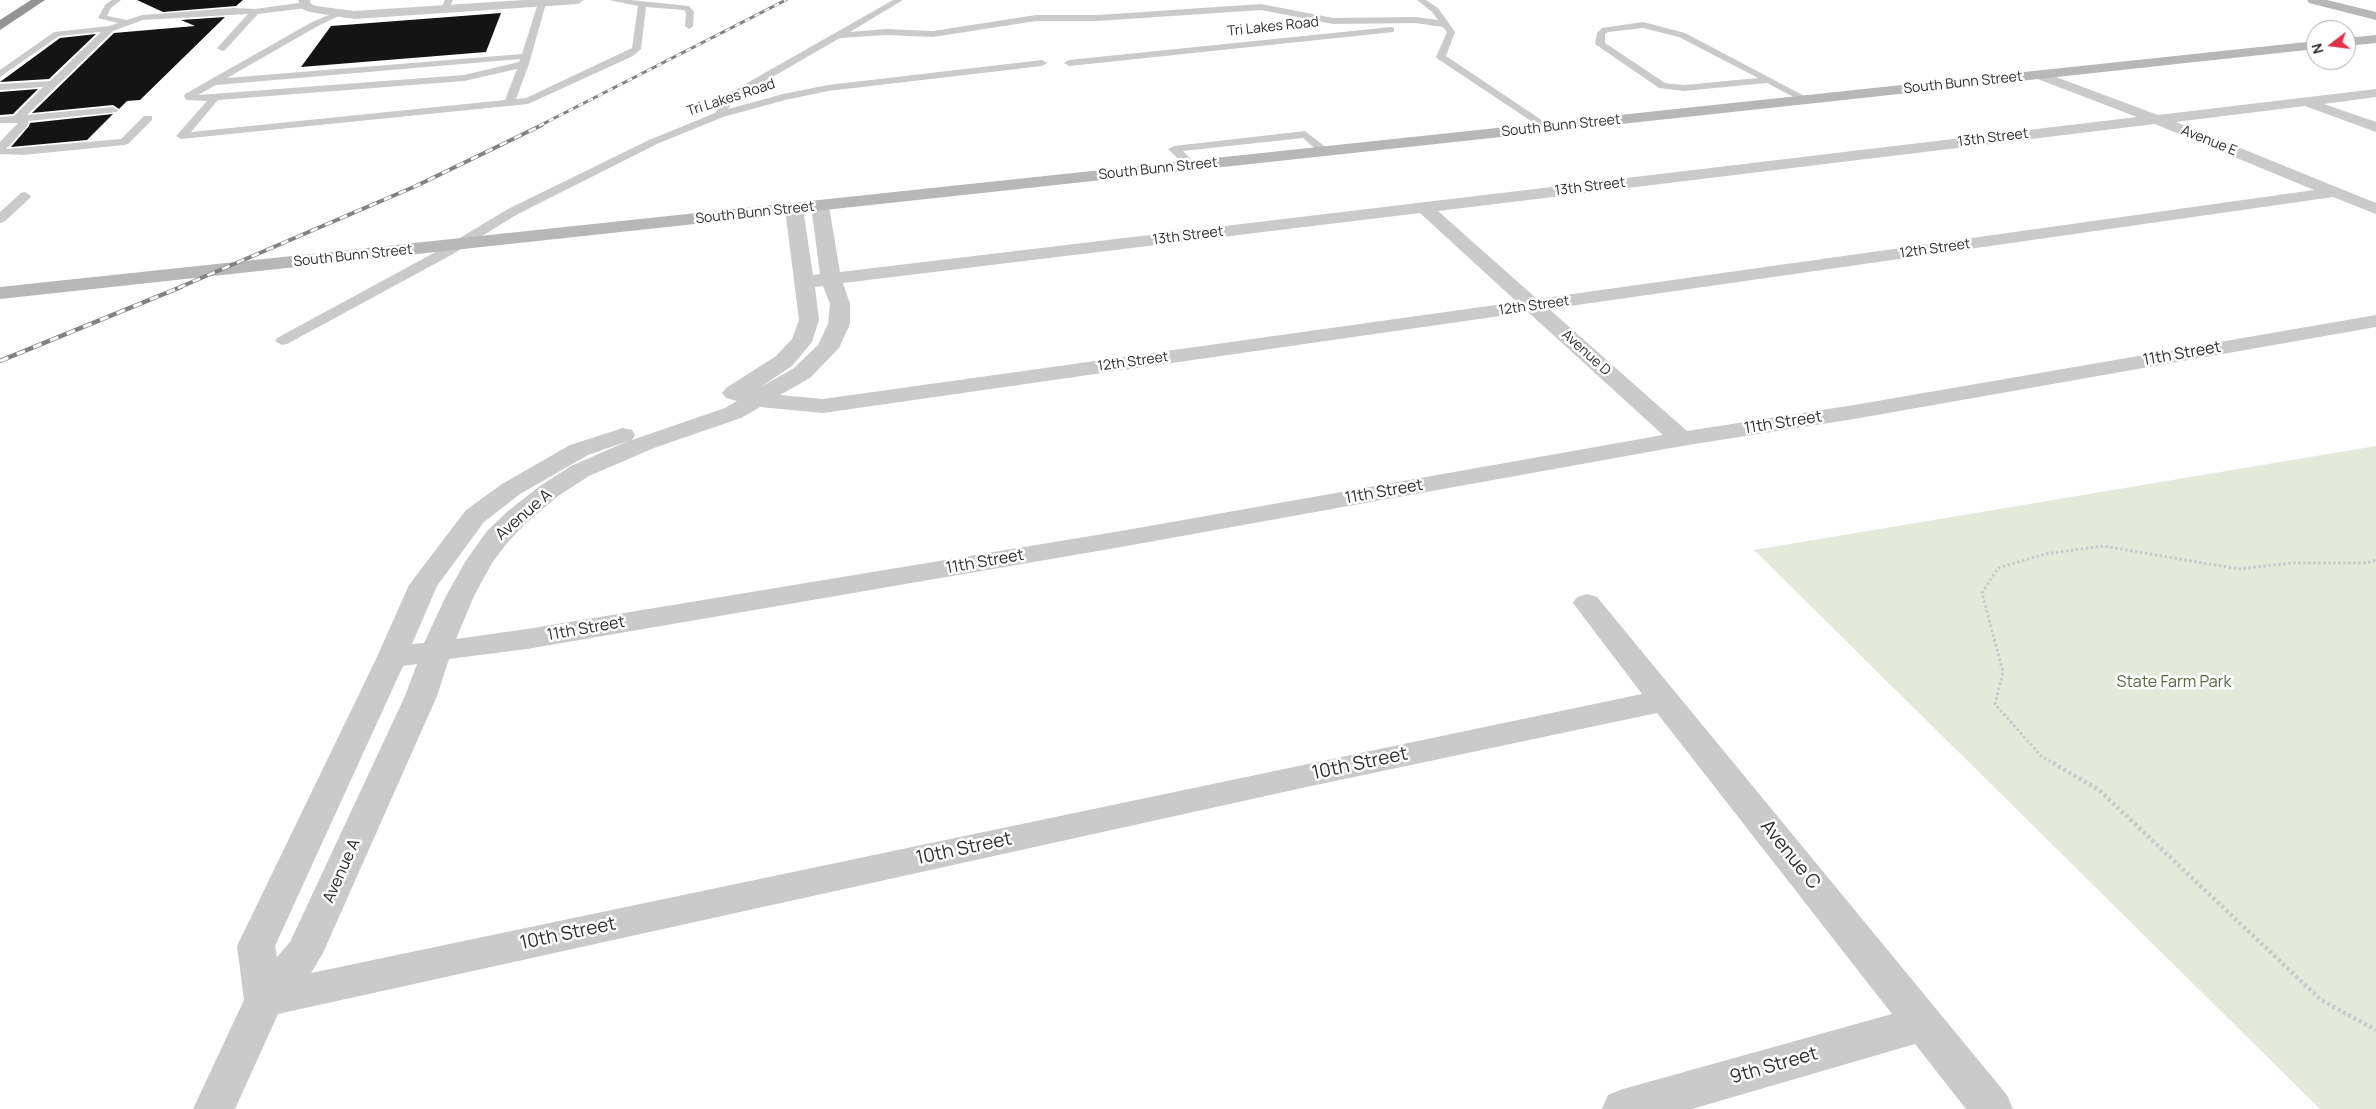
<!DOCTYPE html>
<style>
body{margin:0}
#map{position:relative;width:2376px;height:1109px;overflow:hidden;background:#fff;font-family:Manrope,sans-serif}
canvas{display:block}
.north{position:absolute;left:2306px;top:20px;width:50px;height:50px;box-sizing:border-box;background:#fff;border:1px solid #ababab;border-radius:50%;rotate:255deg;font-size:14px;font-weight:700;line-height:20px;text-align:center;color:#2d2d2d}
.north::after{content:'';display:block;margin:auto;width:18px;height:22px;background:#e23048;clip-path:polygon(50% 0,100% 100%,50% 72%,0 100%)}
</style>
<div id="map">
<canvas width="2376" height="1109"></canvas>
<div class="north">N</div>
</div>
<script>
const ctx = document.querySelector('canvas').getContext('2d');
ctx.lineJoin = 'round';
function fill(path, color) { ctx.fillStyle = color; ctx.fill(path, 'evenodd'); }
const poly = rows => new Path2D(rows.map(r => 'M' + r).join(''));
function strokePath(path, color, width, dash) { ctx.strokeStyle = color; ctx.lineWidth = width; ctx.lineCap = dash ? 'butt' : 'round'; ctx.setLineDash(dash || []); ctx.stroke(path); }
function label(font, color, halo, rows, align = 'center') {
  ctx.font = font + ' Manrope,sans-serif'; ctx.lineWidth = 5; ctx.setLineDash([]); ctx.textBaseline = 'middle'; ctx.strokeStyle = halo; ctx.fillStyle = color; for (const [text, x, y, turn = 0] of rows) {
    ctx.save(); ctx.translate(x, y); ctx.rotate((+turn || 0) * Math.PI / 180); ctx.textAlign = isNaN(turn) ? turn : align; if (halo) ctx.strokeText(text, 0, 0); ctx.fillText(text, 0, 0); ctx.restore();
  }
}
fill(poly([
 [2376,446,2376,1109,2320,1109,1754,550]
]), '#e4eada');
fill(poly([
 [137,0,243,0,236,6,163,12],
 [501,13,486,52,301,67,331,26],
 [225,17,140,100,127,101,119,109,113,105,32,113,114,33,195,26,181,20],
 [96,34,49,79,0,82,60,38],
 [38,89,13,114,0,115,0,92],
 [113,114,87,140,11,147,29,126,30,123]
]), '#141414');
strokePath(poly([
 [2055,764,2041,756,1995,704,2003,672,1982,593,1998,568,2045,554,2103,546,2239,569,2292,563,2366,563,2376,560]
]), '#cacaca', 3, [2.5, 2.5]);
strokePath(poly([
 [2053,763,2099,790,2321,1000,2376,1030]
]), '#cacaca', 4.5, [3, 3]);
fill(poly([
 [112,0,121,0,111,8,107,16,127,20,142,15,233,8,255,9,306,2,310,5,306,8,258,14,225,50,222,51,217,48,219,46,248,14,143,20,113,31,27,115,113,107,118,110,117,112,28,121,28,125,6,149,121,139,144,116,152,116,152,120,128,144,124,145,23,155,0,154,0,142,18,123,0,123,0,117,14,116,43,87,0,90,0,84,50,81,101,32,59,36,0,77,0,70,54,32,109,26,118,23,98,18,105,5,112,0],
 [445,0,453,0,447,12,444,13,440,10,445,0],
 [609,0,631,0,689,6,694,12,693,26,689,29,685,26,686,13,684,10,646,7,641,49,633,56,528,104,181,139,176,136,207,101,186,100,184,96,185,94,312,22,336,12,343,14,318,26,227,78,522,54,538,3,542,1,546,3,529,64,516,99,526,98,632,48,638,6,609,0],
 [520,59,519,62,464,75,198,95,216,85,520,59],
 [517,69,505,100,191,132,218,100,464,81,517,69],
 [893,0,903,0,850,32,886,29,933,31,1036,15,1098,15,1261,4,1333,18,1416,17,1438,20,1432,12,1417,0,1426,0,1438,8,1455,32,1446,56,1552,127,1551,129,1543,129,1438,59,1436,57,1447,32,1443,27,1416,23,1333,24,1261,10,1098,21,1036,21,933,37,886,35,840,38,734,99,728,109,783,94,828,85,1042,60,1047,63,1042,66,828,91,785,100,723,117,657,144,516,215,453,254,287,344,282,345,275,341,277,338,443,248,508,209,649,140,715,113,726,95,893,0],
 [1643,22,1685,33,1812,100,1811,102,1803,102,1767,83,1684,91,1659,88,1595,44,1597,33,1602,28,1643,22],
 [1643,28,1679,37,1758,78,1684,85,1665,83,1605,43,1605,34,1608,32,1643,28],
 [1391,27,1394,28,1394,32,1069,66,1064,63,1069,60,1391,27],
 [1305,131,1328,149,1328,153,1320,153,1303,138,1183,151,1198,166,1192,169,1188,168,1168,149,1174,146,1305,131],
 [25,192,31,196,29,199,4,222,0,223,0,212,21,193,25,192]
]), '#cacaca');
fill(poly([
 [298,0,310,0,311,4,316,6,354,11,523,0,584,0,578,4,354,19,310,12,302,9,298,0],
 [2040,71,2158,115,2376,89,2376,97,2324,104,2376,122,2376,132,2305,106,2176,122,2376,203,2376,214,2333,197,1549,309,1687,431,1854,405,2376,315,2376,327,1854,419,1682,446,1121,547,527,649,449,659,437,696,323,953,311,973,1642,694,1573,603,1577,597,1587,594,1597,597,2007,1095,2013,1109,1966,1109,1915,1044,1692,1109,1602,1109,1608,1095,1623,1089,1892,1014,1657,713,1302,788,278,1014,235,1109,193,1109,244,1000,237,946,377,657,409,585,466,510,502,484,570,445,623,428,632,430,635,435,632,440,725,408,737,401,726,398,722,393,726,388,776,356,792,339,799,320,785,209,788,205,794,204,800,205,803,209,813,275,820,274,811,206,814,202,820,201,826,202,829,206,840,272,2137,117,2035,78,2033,75,2035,72,2040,71],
 [2155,124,2314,190,1537,299,1438,211,2155,124],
 [1420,213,1517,302,823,399,780,395,810,378,839,348,850,324,850,304,843,283,1420,213],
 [823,286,830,304,828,324,818,345,794,368,759,388,792,366,812,342,819,320,815,287,823,286],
 [1528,312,1663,435,1121,531,527,629,456,639,474,596,492,563,507,543,526,523,558,496,589,476,654,448,741,418,760,407,823,413,1528,312],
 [628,441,571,466,540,486,508,511,487,531,465,562,446,596,424,643,412,644,437,586,484,522,520,494,588,455,628,441],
 [417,664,405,696,290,942,277,957,275,946,403,666,417,664]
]), '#cacaca');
fill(poly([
 [2307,0,2327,0,2376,12,2376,20,2309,3,2307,0],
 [2376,35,2376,43,2346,46,2346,38,2376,35],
 [2316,41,2316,49,0,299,0,287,2316,41]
]), '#b7b7b7');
fill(poly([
 [31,0,45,0,0,30,0,20,31,0]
]), '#949494');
const railFar2 = poly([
 [539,126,786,0]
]);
const railFar1 = poly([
 [178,288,416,186,542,125]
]);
const rail = poly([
 [0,361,181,287]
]);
strokePath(railFar2, '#828282', 3);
strokePath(railFar1, '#828282', 4);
strokePath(rail, '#828282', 4.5);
strokePath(railFar2, '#fff', 2, [5.5]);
strokePath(railFar1, '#fff', 2.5, [8]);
strokePath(rail, '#fff', 3, [9]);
label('14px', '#2d2d2d', '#fff', [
 ["Tri Lakes Road",1273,27,-6],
 ["South Bunn Street",1963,83,-6],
 ["Tri Lakes Road",731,98,-18],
 ["South Bunn Street",1561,126,-6],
 ["13th Street",1993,138,-7],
 ["Avenue E",2209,141,22],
 ["South Bunn Street",1158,169,-6],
 ["13th Street",1590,187,-7],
 ["South Bunn Street",755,213,-6],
 ["13th Street",1188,236,-7],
 ["12th Street",1935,249,-8],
 ["South Bunn Street",353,256,-6],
 ["12th Street",1534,306,-8],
 ["Avenue D",1586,353,42],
 ["12th Street",1133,362,-8]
]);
label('16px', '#2d2d2d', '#fff', [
 ["11th Street",2182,354,-10],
 ["11th Street",1783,423,-9],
 ["11th Street",1384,492,-10],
 ["Avenue A",524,515,-41],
 ["11th Street",985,562,-10],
 ["11th Street",586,629,-10],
 ["Avenue A",342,871,-66]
]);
label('16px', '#53673b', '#fff', [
 ["State Farm Park",2174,683]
]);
label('19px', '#2d2d2d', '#fff', [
 ["10th Street",1360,764,-12],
 ["10th Street",964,849,-12],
 ["Avenue C",1790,855,51],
 ["10th Street",568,934,-12],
 ["9th Street",1774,1066,-16]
]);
</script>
